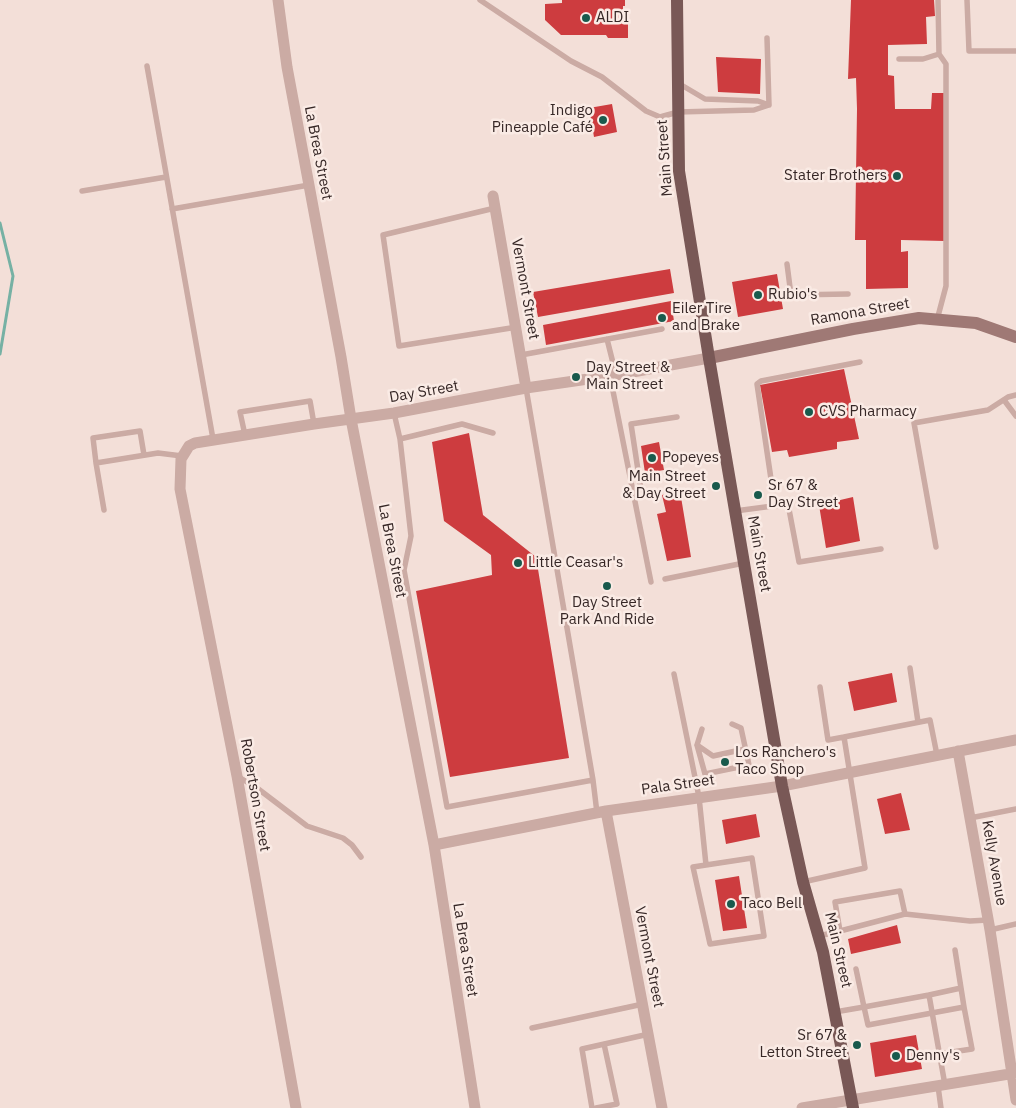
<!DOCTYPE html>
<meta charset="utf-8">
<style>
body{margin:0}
canvas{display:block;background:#f3dfd8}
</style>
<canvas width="1016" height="1108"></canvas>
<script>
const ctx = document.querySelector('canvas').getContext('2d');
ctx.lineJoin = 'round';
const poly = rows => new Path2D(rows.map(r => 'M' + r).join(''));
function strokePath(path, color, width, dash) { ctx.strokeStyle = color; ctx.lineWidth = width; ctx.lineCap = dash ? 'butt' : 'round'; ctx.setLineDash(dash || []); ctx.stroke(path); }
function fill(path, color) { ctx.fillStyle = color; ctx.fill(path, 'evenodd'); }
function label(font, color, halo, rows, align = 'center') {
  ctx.font = font + ' "IBM Plex Sans",sans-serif'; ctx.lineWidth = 5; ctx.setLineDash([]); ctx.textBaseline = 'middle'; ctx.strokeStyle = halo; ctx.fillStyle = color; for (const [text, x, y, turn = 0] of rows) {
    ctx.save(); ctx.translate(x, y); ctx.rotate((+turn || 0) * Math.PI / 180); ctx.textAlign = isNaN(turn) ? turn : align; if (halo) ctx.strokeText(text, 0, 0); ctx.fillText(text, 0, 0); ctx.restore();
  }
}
strokePath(poly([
 [0,223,13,276,0,354]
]), '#76b1a4', 3);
fill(poly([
 [562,0,625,0,625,6,623,6,623,17,628,17,628,38,608,38,606,35,561,35,545,20,545,4,562,3],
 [851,0,934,0,935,16,926,17,927,44,888,45,888,75,894,76,895,109,931,109,932,93,945,93,945,241,901,240,901,252,908,251,908,288,866,289,866,240,855,240,857,109,856,78,848,79],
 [716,57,761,59,760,94,718,92],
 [612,104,617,132,594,137,589,108],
 [670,269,674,293,538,317,533,292],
 [777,274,783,309,738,317,732,282],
 [671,301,674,321,546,345,543,325],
 [844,369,859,439,837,442,837,449,789,457,787,450,772,452,760,385],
 [469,433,483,515,536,557,569,758,450,777,416,591,492,575,491,555,444,521,432,442],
 [659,442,664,470,645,473,641,446],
 [680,491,691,557,667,561,657,514,666,512,662,495],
 [853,497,860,541,826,548,819,505],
 [892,673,897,702,854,711,848,682],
 [901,793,910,830,885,834,877,799],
 [756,814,760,837,726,844,722,820],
 [739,876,747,928,723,931,715,880],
 [897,925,901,943,851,954,848,939],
 [916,1035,922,1069,875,1077,870,1043]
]), '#cd3c3f');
strokePath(poly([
 [480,0,571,61,602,77,646,111,660,117,678,112,754,110,769,105],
 [967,0,969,51,1016,51],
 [767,38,769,105],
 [899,59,923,59,939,54,938,0],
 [147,66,213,439],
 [678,83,705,99,758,101,769,105],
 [82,191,166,177],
 [495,208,383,235,399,346,517,327],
 [172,209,309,185],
 [787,264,791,295,848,294],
 [937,320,946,286,946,64,939,54],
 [607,339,616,375],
 [521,355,662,329],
 [610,376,651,582],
 [526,388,593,780,597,813],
 [1004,400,1016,416],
 [394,413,400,439,462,424,493,433],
 [245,435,240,412,310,401,314,424],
 [400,439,411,536,404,570,447,807,593,780],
 [96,463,93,438,140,431,144,455],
 [771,479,757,384,761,381,860,362],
 [641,490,631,424,677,417],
 [104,510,96,463,158,453,182,456],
 [735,511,788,504,799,562,881,549],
 [936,547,914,423,988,410,1008,397,1016,395],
 [665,579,744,563],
 [910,668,918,722],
 [674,674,699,797,706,865,752,858,764,936,710,944,693,867,706,865],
 [820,687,828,740,844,737],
 [702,729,697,745,705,774,749,765,741,728,732,724],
 [697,745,713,756,745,749],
 [237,776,257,788,307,826,343,838,352,845,361,857],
 [970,818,1016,809],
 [803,882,865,868,844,737,930,720,937,755],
 [905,914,970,921,988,920],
 [990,930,1016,924],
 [819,936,840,931,905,914,900,891,835,902,840,931],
 [856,969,864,1007,929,995,945,1085],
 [929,995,961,988],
 [835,1012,864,1007,868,1025,964,1007,955,950],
 [532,1028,643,1004],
 [939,1054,972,1049,964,1007],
 [938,1086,941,1108],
 [592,1108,582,1049,649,1034],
 [596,1108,617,1104,604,1044]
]), '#cbaba4', 5.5);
strokePath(poly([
 [278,0,287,67,341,357,351,419,434,845,475,1108],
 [493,196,526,388],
 [958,751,990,930,1016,1100],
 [606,811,662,1108],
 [434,845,606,811,782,786,1016,740],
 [296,1108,237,776,180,489,181,459,189,446,195,443,314,424,394,413,526,388,616,375,709,358],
 [802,1108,1016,1073]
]), '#cbaba4', 11);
strokePath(poly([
 [709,358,853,329,919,318,976,323,1016,337]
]), '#9f7975', 12);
strokePath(poly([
 [677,0,679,171,709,358,782,786,803,882,823,952,853,1108]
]), '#795856', 12);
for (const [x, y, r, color] of [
 [586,18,5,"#195a4d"],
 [603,120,5,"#195a4d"],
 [897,176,5,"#195a4d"],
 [758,295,5,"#195a4d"],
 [662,318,5,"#195a4d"],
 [576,377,5,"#195a4d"],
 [809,412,5,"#195a4d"],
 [652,458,5,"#195a4d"],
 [716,486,5,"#195a4d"],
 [758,495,5,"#195a4d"],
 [518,563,5,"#195a4d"],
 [607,586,5,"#195a4d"],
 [725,762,5,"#195a4d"],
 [731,904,5,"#195a4d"],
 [857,1045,5,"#195a4d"],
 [896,1056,5,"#195a4d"]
]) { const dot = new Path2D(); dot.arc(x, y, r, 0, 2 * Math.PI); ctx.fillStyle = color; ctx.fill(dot); strokePath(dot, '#faebe5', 2); }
label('15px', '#362726', '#faebe5', [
 ["ALDI",596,18],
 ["Indigo",593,111,"right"],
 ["Pineapple Café",593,128,"right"],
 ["Stater Brothers",887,176,"right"],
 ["Rubio's",768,295],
 ["Eiler Tire",672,309],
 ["and Brake",672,326],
 ["Day Street &",586,368],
 ["Main Street",586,385],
 ["CVS Pharmacy",819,412],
 ["Popeyes",662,458],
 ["Main Street",706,477,"right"],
 ["& Day Street",706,494,"right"],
 ["Sr 67 &",768,486],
 ["Day Street",768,503],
 ["Little Ceasar's",528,563],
 ["Day Street",607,603,"center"],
 ["Park And Ride",607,620,"center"],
 ["Los Ranchero's",735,753],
 ["Taco Shop",735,770],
 ["Taco Bell",741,904],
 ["Sr 67 &",847,1036,"right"],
 ["Letton Street",847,1053,"right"],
 ["Denny's",906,1056]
], 'left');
label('15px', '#362726', '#faebe5', [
 ["La Brea Street",318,153,79],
 ["Main Street",665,158,-94],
 ["Vermont Street",525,289,80],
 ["Ramona Street",860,312,-10],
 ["Day Street",424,392,-10],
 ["La Brea Street",392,551,79],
 ["Main Street",759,554,80],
 ["Pala Street",678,785,-8],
 ["Robertson Street",255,795,80],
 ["Kelly Avenue",994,863,80],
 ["La Brea Street",465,950,81],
 ["Main Street",838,950,77],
 ["Vermont Street",649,957,79]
]);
</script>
